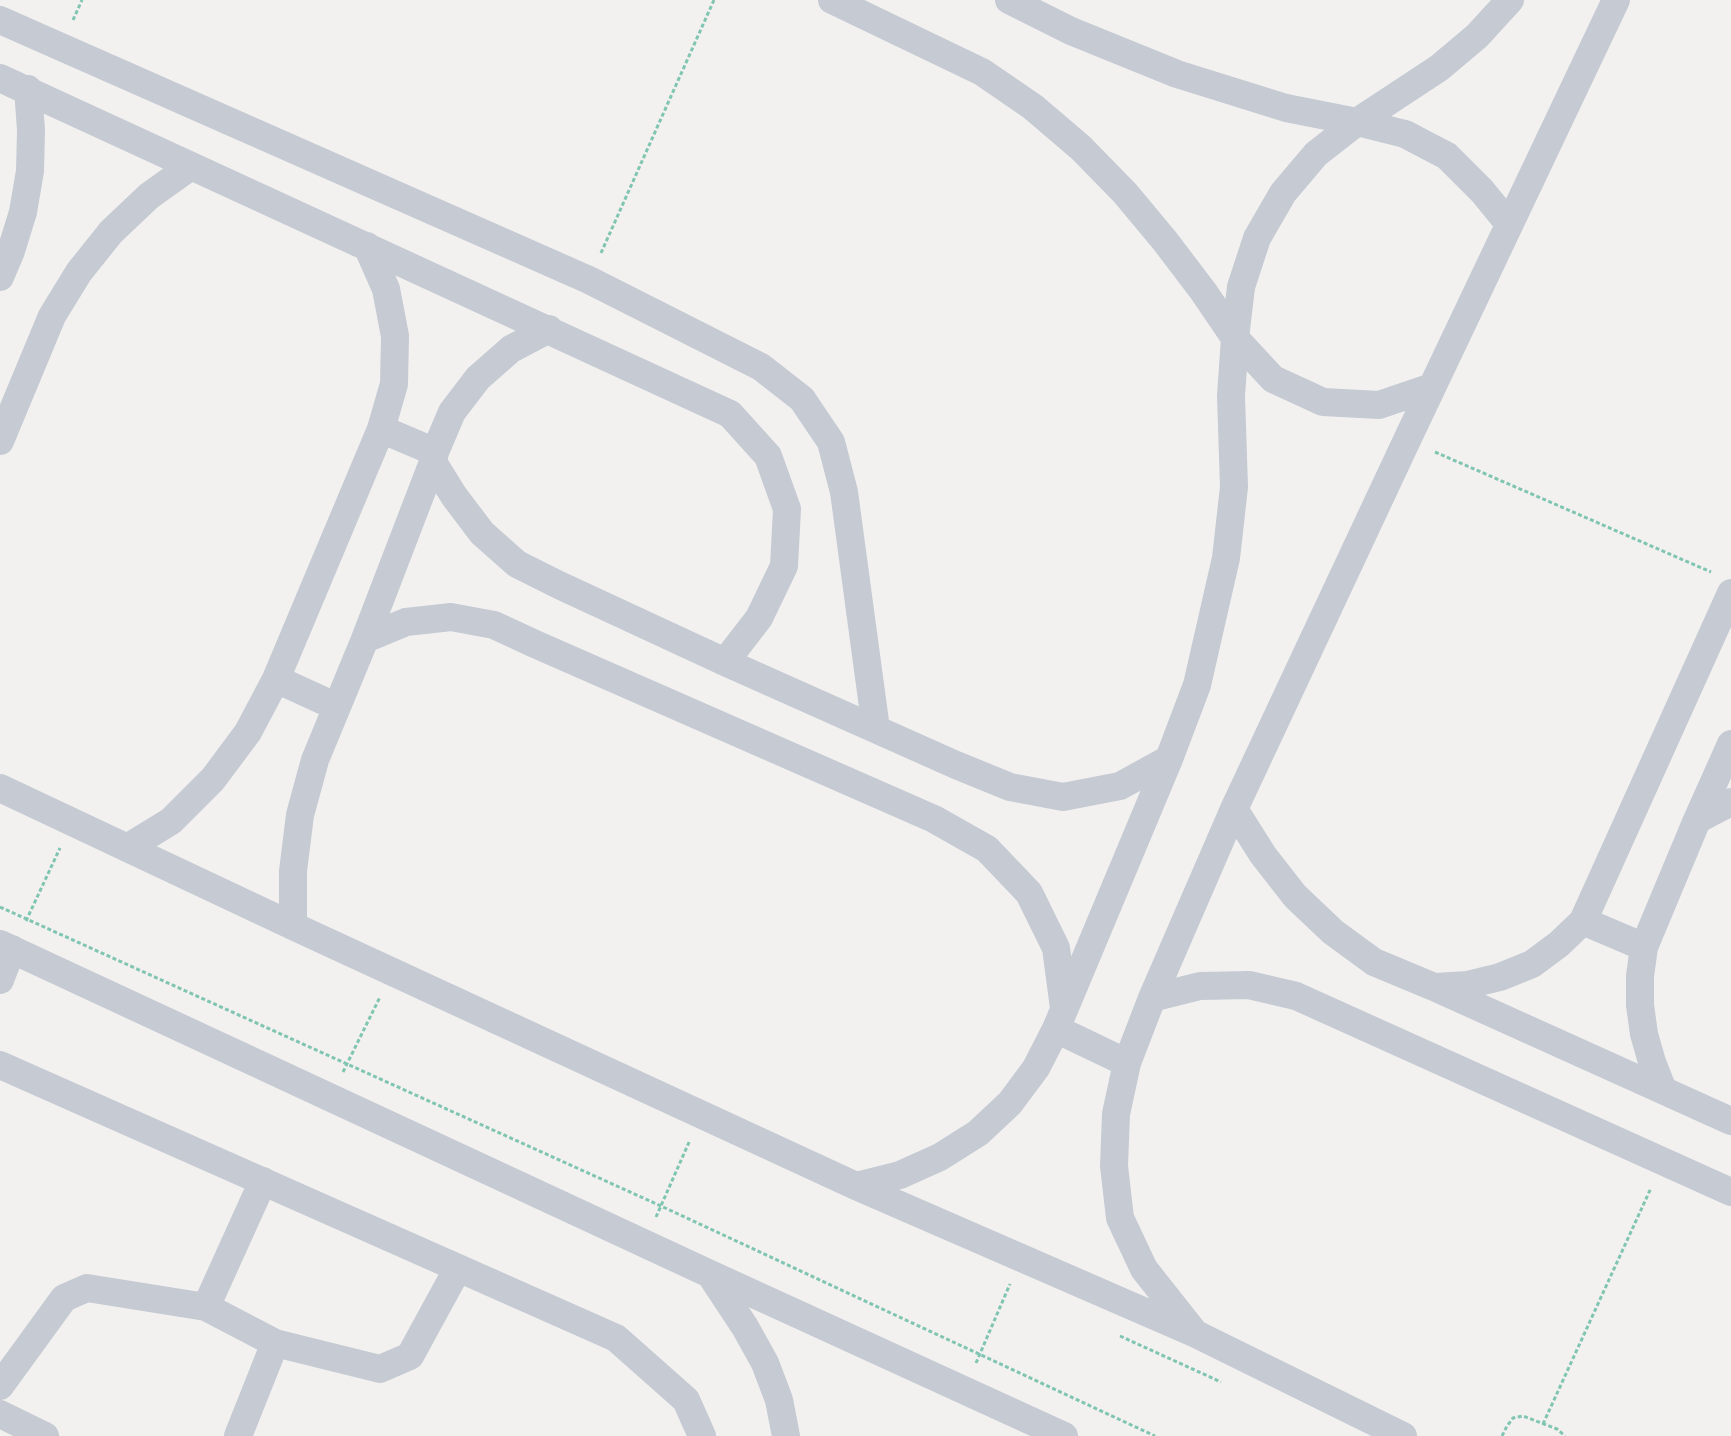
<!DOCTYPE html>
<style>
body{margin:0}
canvas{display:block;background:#f2f1f0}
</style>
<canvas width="1731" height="1436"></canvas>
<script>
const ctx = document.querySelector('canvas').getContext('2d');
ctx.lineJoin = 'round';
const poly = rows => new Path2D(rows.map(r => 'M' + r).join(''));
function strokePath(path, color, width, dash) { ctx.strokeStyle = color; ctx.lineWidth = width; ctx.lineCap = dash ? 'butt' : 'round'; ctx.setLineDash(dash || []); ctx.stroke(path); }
strokePath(poly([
 [73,20,82,0],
 [601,253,714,0],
 [1435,452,1711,572],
 [0,907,661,1206,1155,1436],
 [26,921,60,848],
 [343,1072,380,997],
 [656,1217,690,1140],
 [1120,1336,1221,1382],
 [976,1363,1010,1284],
 [1543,1424,1651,1188],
 [1502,1436,1507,1426,1513,1418,1523,1416,1557,1429,1565,1436]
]), '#80c5b1', 3, [4, 2.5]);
strokePath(poly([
 [832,0,982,72,1033,107,1081,148,1125,193,1165,241,1203,291,1235,338,1273,379,1323,402,1379,405,1432,387],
 [1009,0,1071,31,1177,74,1286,108,1357,122,1405,134,1447,156,1482,191,1509,224],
 [0,20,589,280,761,367,802,399,831,442,844,492,876,729],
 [0,78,730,414,768,456,787,509,784,566,759,618,725,662],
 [0,277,11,251,23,212,30,171,31,130,28,89],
 [381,429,435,452],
 [0,441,52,316,79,272,111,232,149,196,191,166],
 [433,462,454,496,482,533,517,564,559,585,725,662,956,765,1010,787,1063,797,1120,786,1169,759],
 [365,639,406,622,451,617,494,625,535,644,934,819,987,849,1029,893,1056,948,1064,1008],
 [276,679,337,707],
 [0,788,293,926,856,1186,1196,1334,1403,1436],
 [1234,809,1263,855,1295,896,1333,932,1374,962,1434,987,1731,1121],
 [1697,820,1731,802],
 [127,848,171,821,213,779,248,732,276,679,381,429,394,384,395,336,386,289,367,246],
 [1583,921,1644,947],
 [293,926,293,871,300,815,315,760,365,639,433,462,435,452,452,412,478,378,511,349,549,329],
 [0,944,710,1274,1064,1436],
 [0,980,12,949],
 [1436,987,1467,985,1500,977,1532,964,1559,944,1583,921,1731,593],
 [1152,998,1200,986,1249,985,1296,996,1731,1192],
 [1056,1029,1127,1063],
 [0,1065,616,1338,686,1400,702,1436],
 [1663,1090,1652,1062,1644,1034,1640,1005,1640,976,1644,947,1697,820,1731,744],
 [856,1186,900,1175,940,1157,978,1133,1010,1103,1036,1068,1056,1029,1169,759,1197,685,1226,558,1234,487,1231,396,1235,338,1241,287,1257,238,1283,193,1316,154,1357,122,1439,68,1477,36,1510,0],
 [710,1274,745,1327,765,1363,779,1400,786,1436],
 [206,1307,263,1181],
 [1193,1331,1144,1269,1120,1218,1114,1166,1116,1114,1127,1063,1152,998,1234,809,1407,440,1616,0],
 [0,1386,64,1298,87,1288,206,1307,275,1343,380,1369,410,1356,458,1268],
 [0,1414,45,1436],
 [238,1436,275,1343]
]), '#c5cad3', 28);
</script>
